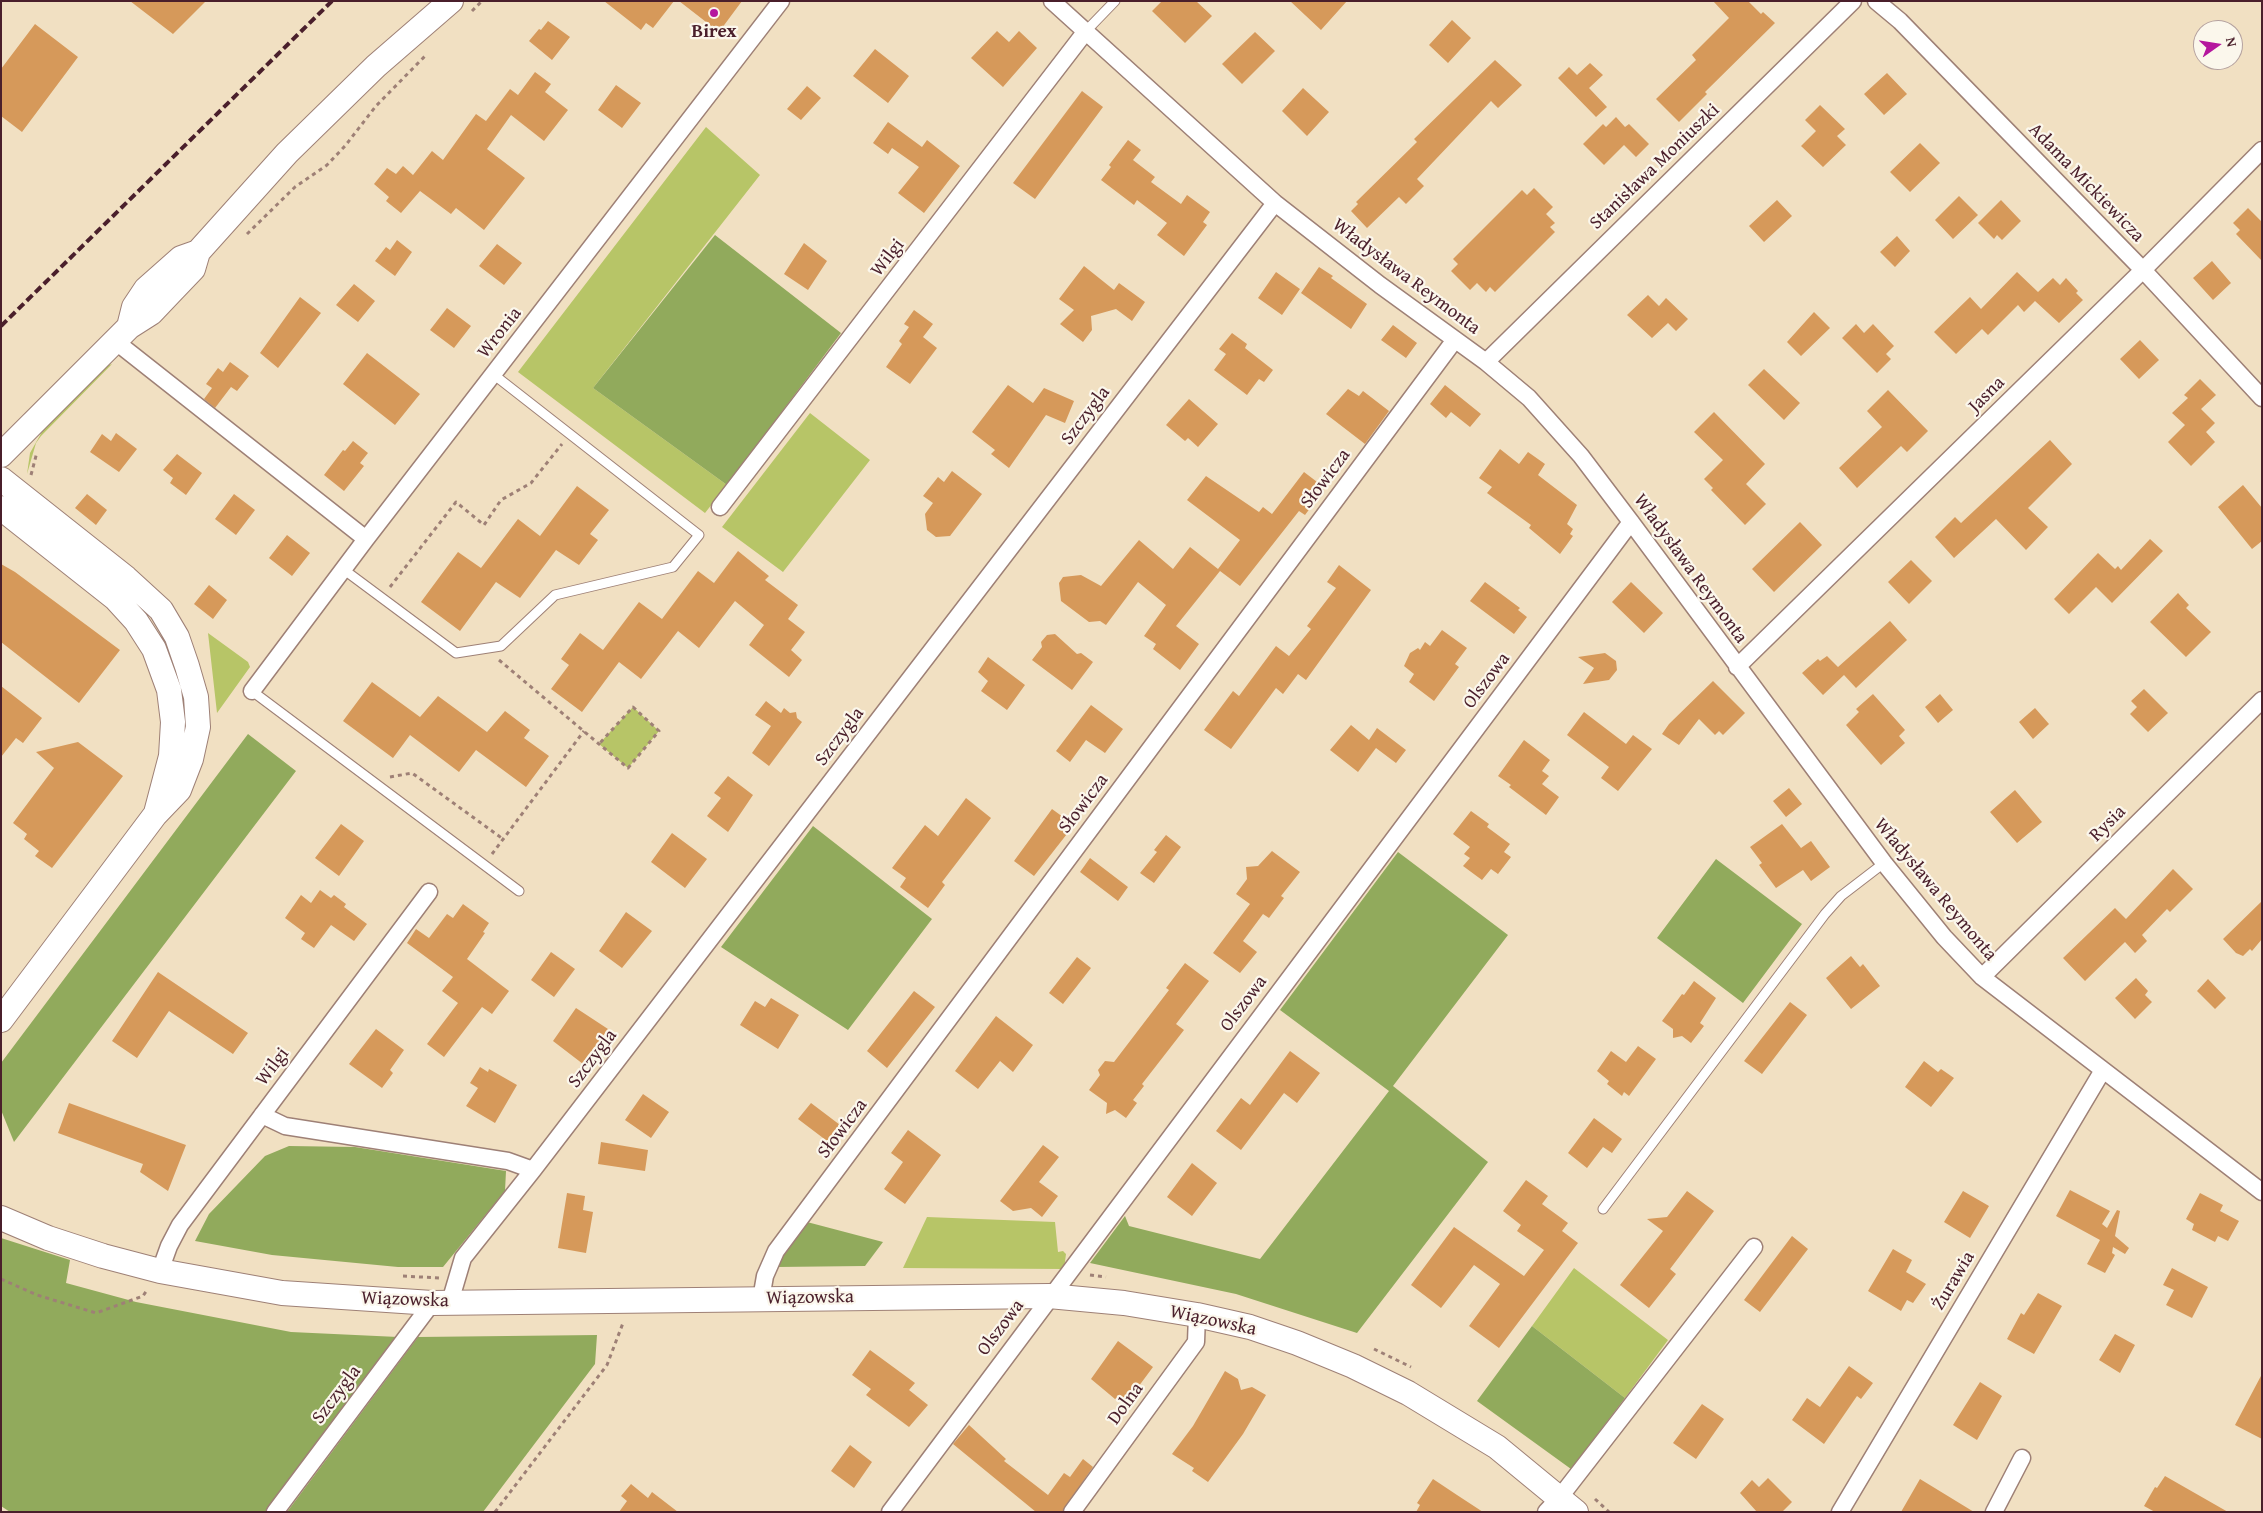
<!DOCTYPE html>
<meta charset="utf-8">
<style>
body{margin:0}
#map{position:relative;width:2263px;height:1513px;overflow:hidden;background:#f1e0c2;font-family:"Gentium Book Plus",serif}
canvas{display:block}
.frame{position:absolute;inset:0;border:2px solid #4a1f2b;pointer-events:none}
.north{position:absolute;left:2193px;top:20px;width:50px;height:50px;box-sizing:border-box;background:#fbf7ec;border:1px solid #b4a19f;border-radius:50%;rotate:77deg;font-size:14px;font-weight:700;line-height:20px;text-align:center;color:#4a1f2b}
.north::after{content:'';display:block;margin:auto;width:18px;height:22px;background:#b5179e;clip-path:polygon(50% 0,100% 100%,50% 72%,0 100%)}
</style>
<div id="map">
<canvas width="2263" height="1513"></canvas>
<div class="frame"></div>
<div class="north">N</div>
</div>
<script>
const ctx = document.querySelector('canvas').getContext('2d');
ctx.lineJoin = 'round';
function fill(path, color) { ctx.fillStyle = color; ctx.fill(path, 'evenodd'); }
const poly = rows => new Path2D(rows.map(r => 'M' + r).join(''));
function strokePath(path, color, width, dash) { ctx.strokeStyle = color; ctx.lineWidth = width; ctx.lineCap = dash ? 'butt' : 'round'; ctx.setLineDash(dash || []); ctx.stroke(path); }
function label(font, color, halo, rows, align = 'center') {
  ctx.font = font + ' "Gentium Book Plus",serif'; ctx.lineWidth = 4.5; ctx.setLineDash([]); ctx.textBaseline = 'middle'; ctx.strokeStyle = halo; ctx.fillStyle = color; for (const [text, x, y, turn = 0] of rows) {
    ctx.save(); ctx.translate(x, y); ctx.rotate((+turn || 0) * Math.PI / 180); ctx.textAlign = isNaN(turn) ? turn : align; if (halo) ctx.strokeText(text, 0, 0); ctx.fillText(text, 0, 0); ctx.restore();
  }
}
fill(poly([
 [706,127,760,175,593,388,727,485,705,513,518,372],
 [112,364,41,436,36,443,27,474,30,453,43,430,106,366],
 [810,413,870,460,783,572,722,527],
 [208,633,248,662,250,667,217,713],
 [633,707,659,731,628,768,599,744],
 [927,1217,1055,1222,1058,1252,1063,1251,1066,1254,1064,1269,903,1268],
 [1574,1268,1668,1340,1625,1398,1532,1326]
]), '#b7c567');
fill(poly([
 [715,235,841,333,727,485,593,388],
 [248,734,296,771,14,1142,1,1110,1,1063],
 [813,826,932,919,848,1030,721,947],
 [1398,852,1508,935,1393,1086,1488,1162,1357,1333,1236,1294,1090,1263,1125,1216,1129,1226,1260,1259,1389,1091,1280,1010],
 [1716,859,1802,924,1743,1003,1657,938],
 [289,1146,355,1147,506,1171,505,1191,443,1267,398,1267,272,1255,195,1241,209,1214,265,1156],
 [807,1222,883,1242,865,1266,776,1267,783,1253],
 [1,1238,70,1260,66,1283,136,1302,291,1332,398,1337,266,1512,10,1512,1,1506],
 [1532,1326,1625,1398,1571,1469,1477,1401],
 [597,1335,595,1364,483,1512,287,1512,418,1337]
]), '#91aa5c');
fill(poly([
 [130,1,206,1,173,34],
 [604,1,674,1,653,28,646,23,641,30],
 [679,1,742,1,719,32],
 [1162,1,1196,1,1212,16,1185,43,1152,11],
 [1290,1,1347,1,1321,30],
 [1713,1,1748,1,1761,14,1763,12,1775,23,1705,92,1707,94,1679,122,1656,99,1696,60,1692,55,1729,18],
 [1452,20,1471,38,1448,63,1429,45],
 [548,21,570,37,552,60,529,41,539,29,541,30],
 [35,24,78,57,22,132,1,116,1,69],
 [997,31,1009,42,1019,31,1037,48,1003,87,971,58],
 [1255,32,1275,51,1242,84,1222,64],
 [875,49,909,76,888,103,853,76],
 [1495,60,1522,85,1498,108,1491,101,1417,179,1424,186,1406,204,1399,197,1367,228,1351,211,1358,204,1356,202,1417,142,1414,139],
 [1590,63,1603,75,1589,88,1607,107,1596,117,1558,78,1569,67,1577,75],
 [535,72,551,84,545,92,568,110,544,141,511,115,487,149,525,178,484,230,456,208,451,214,420,191,401,213,386,201,389,197,374,184,387,168,396,174,403,166,413,175,432,151,443,160,476,114,486,121,510,89,518,95],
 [1887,73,1907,94,1884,115,1864,94],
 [616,85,641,103,622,128,598,110],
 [807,86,821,98,801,120,787,109],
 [1303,88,1329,112,1307,136,1282,111],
 [1082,91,1103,107,1035,199,1013,183],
 [1820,105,1845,129,1837,136,1846,145,1823,167,1801,146,1816,131,1805,120],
 [1616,117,1625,127,1629,124,1649,144,1636,157,1624,145,1604,165,1583,144,1603,124,1606,127],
 [888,122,922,147,927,140,960,166,924,213,898,193,919,167,892,148,888,154,873,143],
 [1128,140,1141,150,1133,160,1155,177,1151,182,1181,204,1187,195,1210,212,1203,222,1207,225,1184,256,1157,235,1167,223,1137,200,1134,205,1101,180,1111,167,1109,165],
 [1920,143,1940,163,1910,192,1890,172],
 [1534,188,1553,207,1546,214,1555,223,1550,227,1555,232,1495,292,1490,287,1486,292,1477,283,1470,290,1451,271,1458,264,1453,259,1522,190,1527,195],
 [1959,196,1978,215,1953,239,1935,220],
 [1777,200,1792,216,1764,242,1749,226],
 [2001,200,2021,221,2002,240,1997,235,1994,239,1978,223],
 [2248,208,2262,222,2262,261,2236,234,2240,230,2233,223],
 [1897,236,1910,251,1895,267,1880,252],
 [397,240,412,252,395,276,375,261,386,247,390,250],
 [804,243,827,261,808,290,784,274],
 [497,244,522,263,504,285,479,266],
 [2212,261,2231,283,2213,300,2193,278],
 [1084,266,1114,290,1119,283,1145,302,1132,321,1116,309,1091,316,1092,330,1083,342,1060,324,1074,310,1059,299],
 [1319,267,1333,276,1331,278,1367,304,1351,329,1301,293],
 [1276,272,1300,289,1282,315,1258,298],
 [2017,272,2038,292,2053,278,2060,285,2066,278,2078,291,2076,293,2083,300,2059,323,2035,301,2024,312,2018,305,1988,335,1982,329,1956,354,1934,332,1970,297,1981,309],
 [354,284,375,301,358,322,336,305],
 [1648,295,1659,306,1666,298,1688,319,1676,331,1668,323,1652,338,1627,315],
 [300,297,321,313,278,368,260,353],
 [447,308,471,326,454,348,430,330],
 [914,310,933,324,923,337,937,348,910,384,886,367,902,344,899,341,909,327,904,324],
 [1814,312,1830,328,1801,356,1787,342],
 [1856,324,1864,333,1873,324,1894,346,1886,354,1891,359,1877,373,1842,338],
 [1393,325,1417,343,1406,358,1381,340],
 [1232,333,1247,344,1245,348,1273,370,1264,382,1259,379,1247,395,1214,370,1226,354,1219,349],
 [2140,340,2159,360,2139,379,2120,359],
 [367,353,420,394,395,425,343,384],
 [230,362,249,376,237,391,231,387,215,408,204,399,212,388,206,384,218,368,223,372],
 [1764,369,1800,403,1784,420,1748,385],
 [2200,379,2216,395,2201,409,2215,423,2206,432,2215,442,2191,466,2168,442,2185,425,2172,413,2188,398,2184,395],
 [1008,385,1033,403,1044,388,1074,401,1065,423,1046,415,1009,468,991,454,995,450,972,432],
 [1445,385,1481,414,1470,427,1451,412,1446,418,1430,404],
 [1348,389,1359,396,1363,391,1389,411,1365,444,1326,414],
 [1888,390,1928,431,1907,452,1901,446,1857,488,1839,468,1882,427,1867,411],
 [1189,399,1218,424,1198,447,1188,438,1185,441,1166,425],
 [1714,412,1765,464,1746,484,1766,504,1745,525,1711,490,1713,488,1704,479,1723,460,1694,432],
 [116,433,137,449,119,472,90,452,102,434,111,441],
 [2050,440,2072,464,2028,508,2048,527,2026,550,1996,519,1954,558,1935,537,1955,517,1961,523],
 [353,441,368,453,360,463,364,466,344,491,324,475,343,450,345,451],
 [1500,449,1519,464,1528,452,1545,464,1538,475,1577,505,1567,524,1573,529,1570,534,1573,536,1560,554,1529,528,1531,525,1487,493,1492,487,1479,478],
 [177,454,202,473,186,495,170,483,173,478,163,470],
 [952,471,982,494,950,536,936,537,927,530,925,514,933,503,923,496,938,477,944,482],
 [1304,472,1325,488,1305,515,1299,511,1240,586,1220,571,1176,626,1199,644,1180,670,1153,649,1156,644,1144,636,1166,605,1138,582,1106,625,1100,621,1089,622,1061,601,1059,583,1063,577,1081,575,1101,586,1139,540,1173,569,1190,547,1218,569,1240,540,1187,500,1206,476,1259,512,1263,507,1272,514],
 [2243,485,2262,508,2262,541,2252,549,2218,507],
 [577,486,609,510,590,534,598,540,579,565,556,550,520,598,496,582,460,631,421,602,458,552,481,568,518,519,540,536],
 [87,494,107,510,96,525,75,508],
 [234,494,255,510,236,535,215,519],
 [1800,522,1822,545,1774,592,1752,569],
 [287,535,310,553,292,576,269,558],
 [2150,539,2163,551,2112,603,2096,587,2069,614,2054,599,2098,553,2115,569,2118,566,2121,570],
 [738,551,769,576,765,580,798,605,788,619,805,632,791,650,802,660,789,677,749,645,764,625,735,601,699,648,678,631,641,679,619,662,582,712,551,689,569,665,561,659,580,633,603,650,639,602,662,619,698,571,714,583],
 [1911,560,1932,581,1909,604,1888,582],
 [1,564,15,572,120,650,79,703,1,642],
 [1339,565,1371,590,1306,680,1298,674,1283,694,1276,688,1231,749,1204,730,1233,691,1239,696,1276,646,1289,656,1311,629,1307,626,1336,588,1327,582],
 [1485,582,1520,608,1518,610,1527,617,1514,634,1470,601],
 [1631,582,1663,613,1644,633,1612,602],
 [209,585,227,600,213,619,194,604],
 [2178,593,2189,605,2186,608,2211,632,2186,657,2150,622],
 [1890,621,1907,640,1856,688,1844,675,1823,695,1802,673,1818,659,1820,661,1827,656,1838,667],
 [1442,630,1467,648,1455,664,1459,667,1434,701,1409,682,1414,674,1404,666,1410,653,1418,648,1420,650,1425,642,1430,646],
 [1055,634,1077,654,1081,653,1093,662,1072,690,1032,660,1042,647,1041,642,1047,635],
 [1605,653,1616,661,1617,670,1609,680,1583,684,1594,668,1578,657],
 [988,657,1025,685,1007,710,981,691,988,681,978,672],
 [1713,681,1745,713,1723,735,1719,731,1715,735,1699,719,1679,745,1662,734,1669,724],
 [372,682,420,717,438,696,487,732,505,711,530,730,524,738,549,756,526,787,476,750,459,772,410,735,393,758,343,721],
 [1,686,42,718,23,743,16,738,1,757],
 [2144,689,2168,713,2148,732,2130,714,2137,707,2131,701],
 [1873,694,1905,730,1899,736,1905,743,1881,765,1846,725,1859,712,1856,709],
 [1940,694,1953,710,1938,723,1925,707],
 [766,701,781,713,784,708,790,713,796,712,797,718,802,722,769,766,752,753,771,726,755,715],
 [1091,705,1123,729,1105,753,1086,740,1070,762,1056,751],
 [2035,708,2049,724,2033,739,2019,722],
 [1584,712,1626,744,1633,735,1652,749,1618,791,1601,778,1609,767,1567,735],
 [1351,725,1369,740,1377,728,1406,750,1396,763,1376,748,1358,772,1330,750],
 [1524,740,1550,760,1542,771,1549,776,1542,784,1559,797,1546,815,1509,787,1511,785,1498,776],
 [78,742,123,776,52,868,35,856,39,851,24,839,27,834,13,823,54,768,36,752],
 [728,776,753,795,728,832,707,816,721,798,714,793],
 [1789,788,1802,804,1786,817,1773,801],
 [2015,790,2042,822,2017,843,1990,812],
 [966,798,991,818,942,882,945,885,928,908,900,887,906,878,892,868,925,825,938,836],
 [1052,809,1074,825,1034,876,1014,861],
 [1471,811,1489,824,1487,827,1510,844,1504,852,1511,857,1498,874,1491,869,1482,880,1463,866,1470,858,1464,854,1470,847,1453,834],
 [341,824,364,841,339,876,315,858],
 [1782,824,1801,848,1811,841,1830,867,1811,881,1803,870,1776,888,1759,865,1762,863,1750,847],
 [672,833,707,859,685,888,651,862],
 [1166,835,1181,847,1154,883,1140,873,1157,852,1154,850],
 [1272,851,1300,872,1281,896,1284,898,1269,918,1263,914,1243,941,1257,952,1240,973,1213,953,1250,904,1236,894,1247,879,1246,867,1258,866],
 [1090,858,1128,887,1118,901,1080,872],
 [2173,869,2193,889,2170,912,2167,909,2142,935,2147,941,2135,953,2125,942,2085,981,2063,958,2115,908,2126,919],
 [320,890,331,898,334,895,346,904,344,907,367,924,354,941,331,925,314,948,301,939,305,933,285,918,301,895,311,903],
 [2262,901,2262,939,2252,951,2250,949,2243,956,2236,953,2223,939],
 [463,904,489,923,483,932,485,933,467,959,509,991,492,1014,482,1007,444,1057,427,1044,458,1003,442,991,453,977,407,943,416,929,429,938,447,914,453,918],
 [626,912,652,931,622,968,599,951],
 [551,952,575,969,554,997,531,980],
 [1851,956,1860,967,1863,964,1880,986,1851,1009,1826,978],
 [1077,957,1091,968,1063,1004,1049,993],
 [1185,963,1209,981,1176,1024,1184,1030,1142,1084,1144,1086,1133,1100,1137,1103,1126,1118,1115,1110,1106,1114,1107,1103,1089,1090,1100,1075,1098,1070,1105,1061,1114,1062,1169,990,1166,988],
 [158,972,248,1033,233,1054,169,1011,137,1058,112,1041],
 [2136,978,2148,991,2145,995,2152,1002,2135,1019,2115,998],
 [2208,979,2226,998,2215,1009,2197,991],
 [1694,981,1716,998,1700,1023,1704,1026,1691,1043,1682,1036,1673,1038,1673,1029,1662,1021,1682,994,1684,995],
 [914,991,935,1007,887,1068,867,1051],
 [771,998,799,1015,778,1049,740,1025,755,1001,765,1007],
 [1790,1002,1807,1015,1762,1074,1744,1061],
 [576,1008,608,1029,583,1064,553,1041],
 [996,1016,1033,1045,1013,1072,1000,1061,978,1089,955,1071],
 [376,1029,404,1050,390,1070,393,1073,382,1088,349,1064],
 [1638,1046,1656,1059,1629,1096,1624,1092,1622,1096,1607,1084,1609,1081,1597,1071,1611,1051,1626,1062],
 [1290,1051,1320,1073,1297,1103,1284,1093,1241,1150,1216,1131,1241,1098,1250,1105],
 [1924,1061,1938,1072,1941,1069,1954,1078,1931,1107,1905,1087],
 [480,1067,488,1072,489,1069,517,1085,495,1123,466,1106,478,1088,470,1083],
 [643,1094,669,1112,651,1138,625,1120],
 [69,1103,186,1145,168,1191,140,1172,143,1164,58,1133],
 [811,1103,844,1128,831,1144,798,1119],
 [1594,1118,1622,1139,1612,1153,1603,1147,1587,1168,1568,1153],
 [908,1130,941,1155,905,1204,884,1189,903,1162,891,1153],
 [601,1142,648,1150,645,1171,598,1164],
 [1043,1145,1059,1157,1039,1182,1058,1196,1042,1217,1031,1208,1013,1211,1000,1201],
 [1192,1163,1217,1183,1192,1216,1167,1197],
 [1526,1180,1548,1196,1542,1204,1568,1223,1562,1231,1578,1243,1499,1348,1469,1326,1500,1284,1474,1265,1441,1308,1411,1285,1454,1227,1524,1276,1544,1250,1517,1231,1521,1225,1503,1211],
 [2070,1190,2110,1211,2102,1224,2107,1228,2117,1210,2120,1211,2115,1236,2129,1248,2125,1254,2113,1247,2112,1253,2115,1255,2105,1273,2087,1264,2100,1240,2056,1216],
 [1687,1191,1714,1211,1670,1269,1676,1274,1649,1308,1620,1285,1663,1231,1647,1219,1667,1217],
 [1963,1191,1989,1206,1970,1238,1944,1222],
 [567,1193,585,1196,583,1210,593,1212,586,1253,558,1248],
 [2200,1193,2223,1205,2220,1211,2239,1221,2228,1241,2218,1236,2215,1242,2192,1230,2194,1224,2186,1219],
 [1792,1236,1808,1249,1760,1312,1744,1300],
 [1893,1249,1912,1260,1906,1272,1926,1284,1913,1303,1907,1300,1901,1311,1868,1291],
 [2172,1268,2208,1287,2192,1318,2166,1305,2174,1290,2163,1285],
 [2038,1293,2062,1306,2034,1354,2007,1339,2021,1313,2024,1315],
 [2115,1334,2135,1345,2120,1373,2099,1360],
 [1118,1341,1153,1367,1127,1402,1119,1396,1115,1399,1091,1379],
 [870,1350,915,1383,909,1390,928,1405,909,1427,866,1395,871,1389,852,1375],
 [1849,1366,1873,1383,1861,1399,1857,1396,1824,1444,1792,1420,1807,1398,1820,1407],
 [1225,1371,1238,1379,1241,1390,1252,1387,1266,1395,1243,1434,1208,1482,1192,1471,1194,1468,1172,1454,1193,1426],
 [2262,1374,2262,1439,2235,1425],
 [1980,1382,2002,1396,1977,1440,1953,1425],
 [1702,1404,1724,1419,1696,1459,1673,1443],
 [969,1425,1006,1459,1004,1461,1048,1495,1064,1473,1070,1477,1083,1459,1093,1467,1062,1512,1036,1512,953,1444],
 [850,1445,872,1462,854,1488,831,1471],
 [2165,1476,2228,1512,2155,1512,2144,1506,2155,1487,2157,1488],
 [1768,1478,1792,1502,1782,1512,1757,1512,1740,1493,1752,1480,1759,1487],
 [1433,1479,1457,1495,1483,1512,1416,1512,1420,1505,1417,1503],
 [1920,1479,1974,1512,1901,1512],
 [631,1484,648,1498,652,1492,678,1512,619,1512,627,1501,621,1496]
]), '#d6995a');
const lane = poly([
 [1086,31,1115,1],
 [343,569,456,653,501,646,555,595,673,567,699,535,493,374],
 [252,691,519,891],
 [1603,1209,1825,914,1841,896,1884,863]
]);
const street = poly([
 [1052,1,1275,203,1380,285,1486,362,1529,398,1581,456,1631,522,1884,863,1944,937,1982,977,2262,1192],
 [1876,1,1900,21,2143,270,2262,398],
 [115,341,366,539],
 [1486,362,1853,1],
 [720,507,1086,31],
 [1737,667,2143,270,2262,150],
 [252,691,366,539,781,1],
 [1982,977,2262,700],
 [262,1115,285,1126,508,1161,533,1170],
 [160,1271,169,1246,180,1225,429,892],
 [761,1299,765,1276,776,1251,1454,341],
 [450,1302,463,1258,533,1170,1275,203],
 [275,1512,432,1303],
 [890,1512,1631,522],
 [1072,1512,1196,1342,1197,1315],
 [1546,1512,1560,1497,1754,1247],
 [1840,1512,2103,1070],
 [1994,1512,2022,1458]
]);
const secondary = poly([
 [129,327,134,307,146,289,181,258,198,252,287,153,376,66,451,1],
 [1,455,129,327,151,313,170,293,193,269,198,252],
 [1,479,126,578,161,610,177,637,187,666,196,697,198,727,191,759,179,790,155,815,1,1020],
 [1,508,115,598,136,621,154,649,169,690,173,722,171,756,156,813],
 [1,1218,48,1238,103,1256,160,1271,282,1293,432,1303,1049,1296,1124,1303,1197,1315,1250,1327,1297,1343,1353,1366,1408,1393,1497,1447,1576,1512]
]);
strokePath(lane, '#9e8076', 11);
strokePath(street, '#9e8076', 19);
strokePath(secondary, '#9e8076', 26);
strokePath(poly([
 [472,11,482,1],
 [247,234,295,187,327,165,345,146,376,106,426,55],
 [31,475,37,452],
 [390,587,456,502,484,525,501,500,531,483,562,444],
 [499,660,599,744,628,768,659,731,633,707,599,744],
 [390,777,412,773,503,839],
 [492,854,584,731],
 [1090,1275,1106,1277],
 [403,1276,439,1278],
 [1,1279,37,1295,96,1313,143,1296,147,1290],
 [1374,1349,1411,1367],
 [1595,1499,1609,1512],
 [495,1512,607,1365,623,1323]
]), '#9e8076', 3, [4, 4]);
strokePath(lane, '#fff', 9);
strokePath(street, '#fff', 16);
strokePath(secondary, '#fff', 24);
strokePath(poly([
 [1,326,332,1]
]), '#4a1f2b', 4, [8, 4]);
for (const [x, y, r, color] of [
 [714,13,5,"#b5179e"]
]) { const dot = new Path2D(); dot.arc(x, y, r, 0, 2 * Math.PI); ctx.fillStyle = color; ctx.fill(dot); strokePath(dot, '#fbf7ec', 2); }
label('bold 19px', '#4a1f2b', '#fbf7ec', [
 ["Birex",714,32]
]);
label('19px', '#4a1f2b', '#fbf7ec', [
 ["Stanisława Moniuszki",1655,167,-44],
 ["Adama Mickiewicza",2086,183,46],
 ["Wilgi",888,258,-52],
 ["Władysława Reymonta",1406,277,37],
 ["Wronia",500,333,-52],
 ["Jasna",1987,395,-45],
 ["Szczygla",1086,416,-53],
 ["Słowicza",1326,479,-53],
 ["Władysława Reymonta",1690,569,54],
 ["Olszowa",1487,681,-53],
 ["Szczygla",840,737,-53],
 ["Słowicza",1084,804,-53],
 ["Rysia",2108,824,-45],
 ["Władysława Reymonta",1935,890,50],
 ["Olszowa",1244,1004,-53],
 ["Szczygla",593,1059,-53],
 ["Wilgi",273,1067,-53],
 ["Słowicza",843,1129,-53],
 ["Żurawia",1954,1281,-59],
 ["Wiązowska",810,1298,-1],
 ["Wiązowska",405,1300,2],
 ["Wiązowska",1213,1321,12],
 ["Olszowa",1001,1328,-53],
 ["Szczygla",337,1395,-53],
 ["Dolna",1126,1404,-54]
]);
</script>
